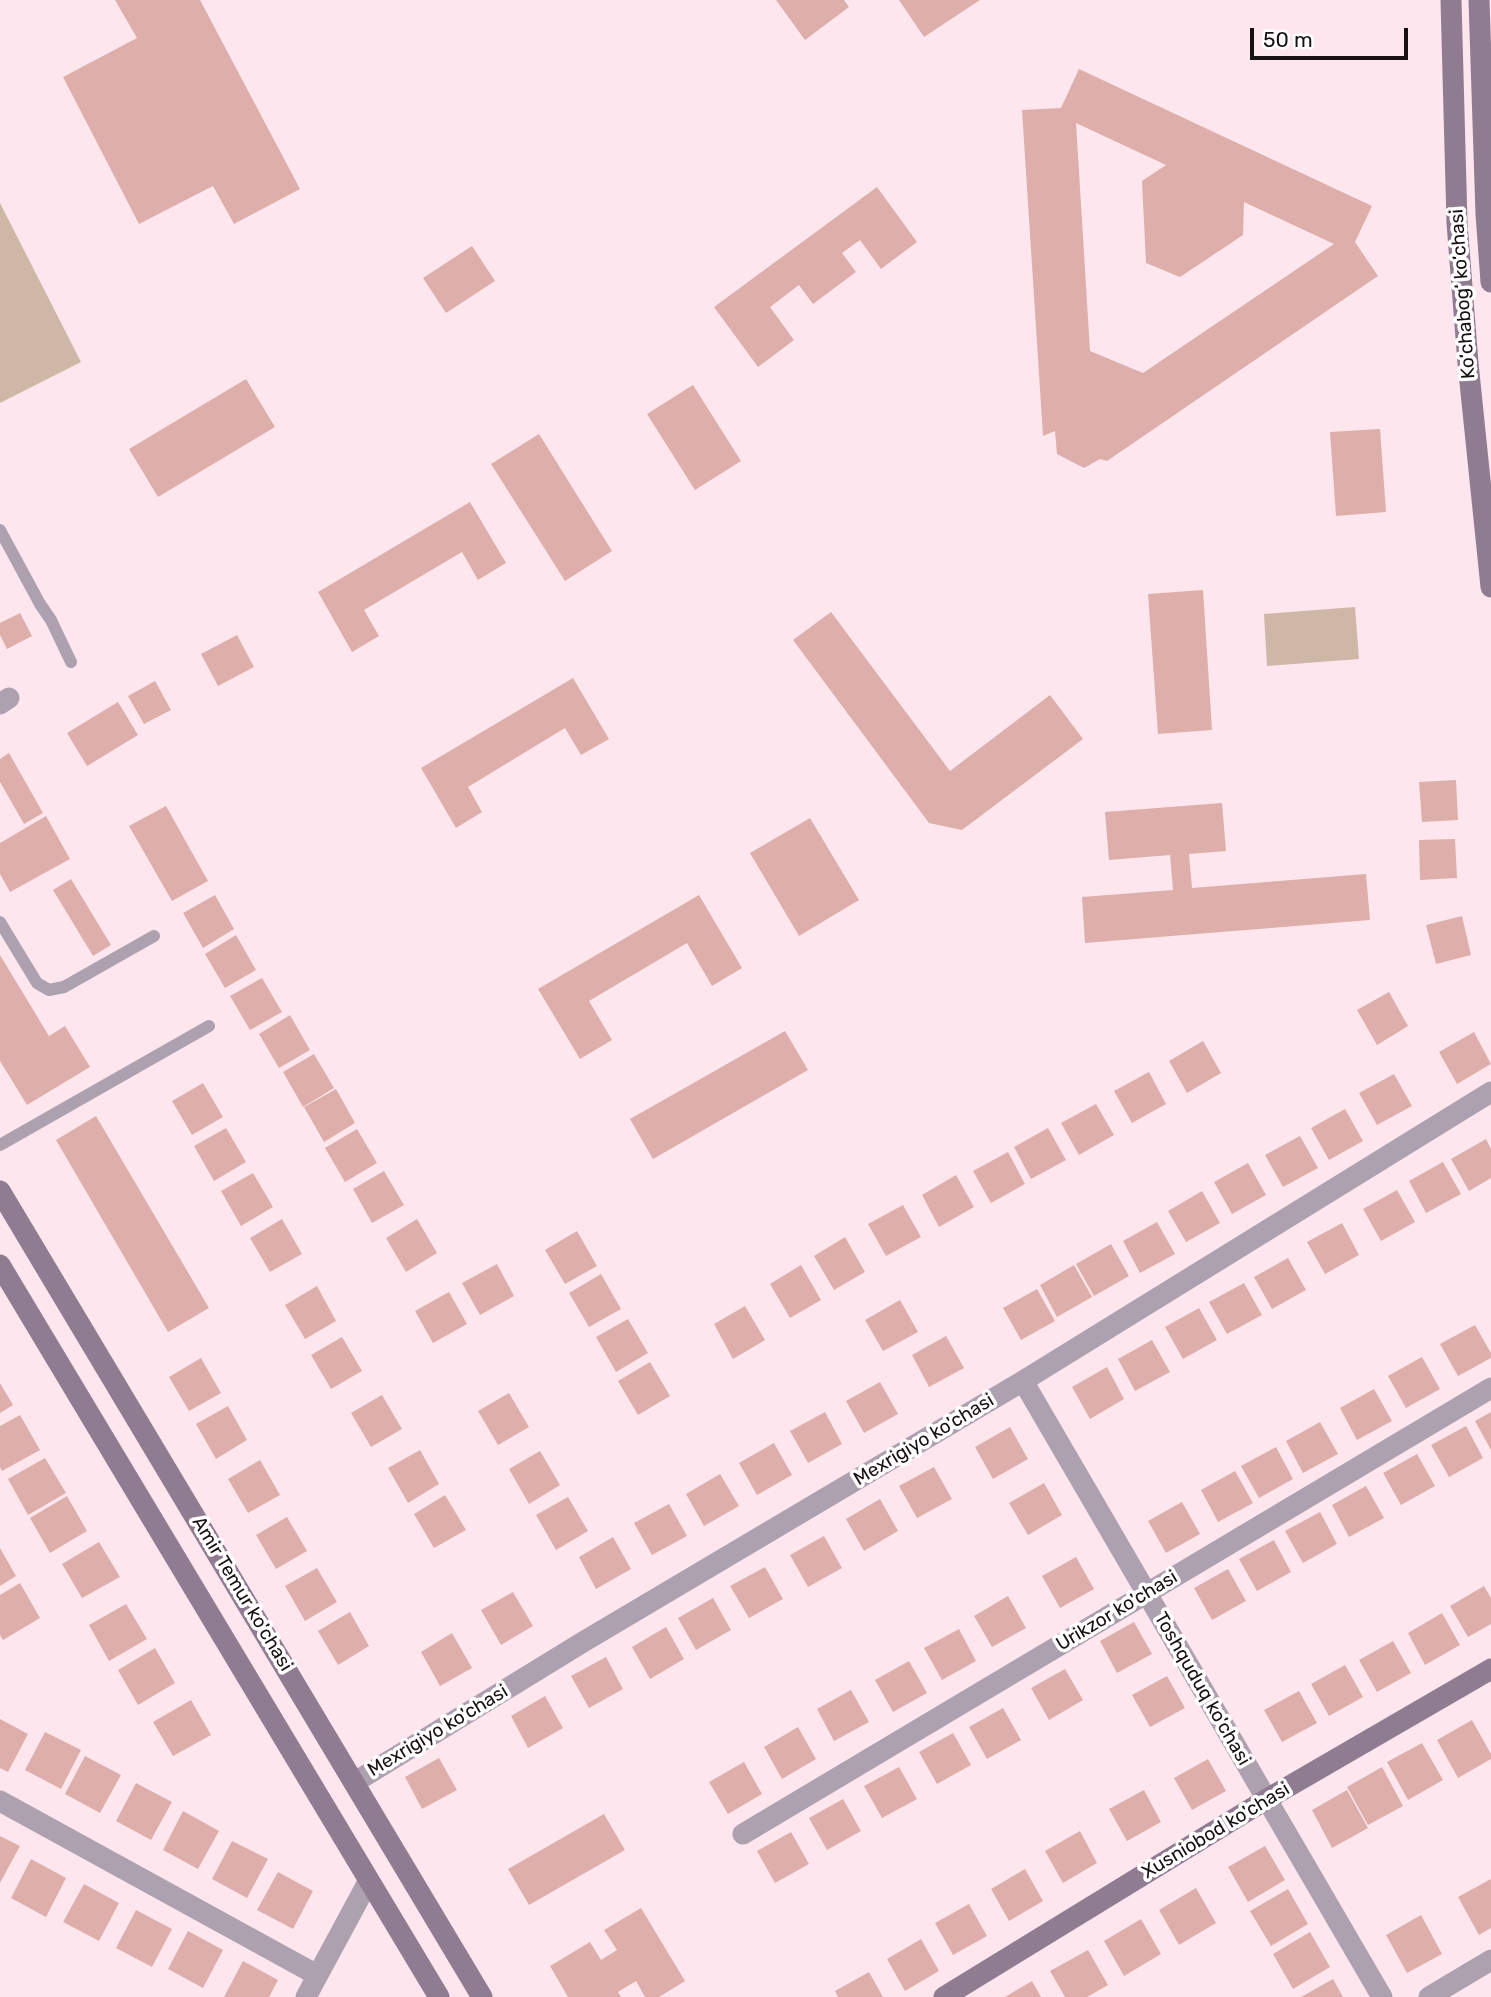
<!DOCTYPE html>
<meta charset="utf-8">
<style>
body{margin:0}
#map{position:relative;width:1491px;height:1997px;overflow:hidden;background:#fde6ee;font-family:Rubik,sans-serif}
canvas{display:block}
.scale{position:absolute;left:1250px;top:28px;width:158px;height:32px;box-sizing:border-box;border:4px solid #181114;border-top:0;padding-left:9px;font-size:21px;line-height:24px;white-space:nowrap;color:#181114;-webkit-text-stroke:5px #fff;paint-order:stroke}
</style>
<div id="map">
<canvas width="1491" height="1997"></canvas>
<div class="scale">50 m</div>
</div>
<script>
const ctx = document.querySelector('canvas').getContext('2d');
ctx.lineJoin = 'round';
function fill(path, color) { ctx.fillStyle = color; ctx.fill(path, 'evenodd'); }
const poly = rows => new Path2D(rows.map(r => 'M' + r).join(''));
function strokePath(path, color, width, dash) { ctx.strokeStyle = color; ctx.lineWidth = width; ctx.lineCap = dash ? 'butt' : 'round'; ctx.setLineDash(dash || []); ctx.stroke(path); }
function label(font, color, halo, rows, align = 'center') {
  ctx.font = font + ' Rubik,sans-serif'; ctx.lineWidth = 7; ctx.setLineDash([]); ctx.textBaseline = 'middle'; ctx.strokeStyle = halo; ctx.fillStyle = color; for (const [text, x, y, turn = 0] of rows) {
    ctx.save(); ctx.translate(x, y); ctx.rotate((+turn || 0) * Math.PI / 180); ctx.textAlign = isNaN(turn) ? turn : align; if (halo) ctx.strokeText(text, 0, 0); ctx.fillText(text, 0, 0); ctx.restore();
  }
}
fill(poly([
 [0,203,81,362,0,403],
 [1355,607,1359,659,1267,666,1264,614]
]), '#cfb7a8');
fill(poly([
 [115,0,200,0,300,189,234,224,213,186,139,224,63,77,137,38],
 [776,0,844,0,849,7,805,40],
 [899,0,980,0,924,37],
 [1079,69,1372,206,1355,242,1378,276,1107,461,1100,459,1084,468,1057,454,1055,431,1043,436,1022,110,1061,108],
 [1076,123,1166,165,1142,181,1146,263,1180,277,1243,235,1244,202,1334,244,1143,373,1090,351],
 [877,187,917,242,881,269,860,240,842,253,856,272,813,304,799,285,770,307,794,340,758,367,714,307],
 [472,246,495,281,446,313,423,278],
 [246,379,275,427,158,497,129,449],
 [693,385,741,461,695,490,647,414],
 [1380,429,1386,512,1336,516,1330,432],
 [539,434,612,551,565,581,491,464],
 [470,502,506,563,478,580,462,552,364,610,379,636,352,652,318,592],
 [1203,590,1212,730,1158,734,1148,594],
 [831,612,950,771,1050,695,1083,739,962,830,929,823,793,640],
 [20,613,32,636,7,649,0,635,0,623],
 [237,635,254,667,218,686,201,654],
 [573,678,609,739,581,755,565,728,468,787,482,812,456,828,421,768],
 [155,681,171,710,144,724,128,696],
 [118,702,138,735,87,766,67,733],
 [9,753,43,813,24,824,0,782,0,759],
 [1456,780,1458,820,1422,822,1419,782],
 [1222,803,1226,851,1189,854,1192,888,1366,874,1370,920,1085,943,1082,897,1173,890,1170,855,1109,860,1105,812],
 [166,806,208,881,172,901,129,826],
 [46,816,70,859,10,892,0,874,0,843],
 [810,818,859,900,799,936,750,853],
 [1455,839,1457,878,1420,880,1419,840],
 [71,879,111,945,93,956,53,890],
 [215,895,234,929,203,948,183,913],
 [699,895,742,968,712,986,687,943,589,1001,612,1040,580,1059,538,989],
 [1462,916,1471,955,1436,964,1426,925],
 [236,935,256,970,225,988,205,954],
 [0,955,49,1036,65,1026,90,1067,27,1105,0,1061],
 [262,978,282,1012,250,1030,230,996],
 [1389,992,1408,1026,1377,1045,1357,1010],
 [290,1015,310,1050,279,1068,259,1034],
 [785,1031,808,1070,653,1159,630,1119],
 [1474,1032,1491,1064,1457,1084,1439,1052],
 [1203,1041,1221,1073,1187,1093,1169,1061],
 [314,1054,334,1088,303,1107,283,1072],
 [1149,1072,1166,1104,1132,1123,1114,1091],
 [1394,1074,1412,1106,1377,1125,1359,1093],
 [203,1083,223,1117,192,1135,172,1101],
 [336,1089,355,1123,324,1142,304,1107],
 [1096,1104,1114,1135,1079,1155,1061,1123],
 [1345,1109,1363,1141,1329,1160,1311,1128],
 [96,1116,209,1308,168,1332,56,1140],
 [226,1128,246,1162,214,1181,194,1146],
 [1048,1128,1066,1160,1031,1179,1014,1147],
 [357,1129,377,1163,345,1182,325,1148],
 [1300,1136,1318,1168,1283,1187,1265,1155],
 [1486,1139,1491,1149,1491,1178,1469,1191,1451,1159],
 [1008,1152,1025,1184,991,1203,973,1171],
 [1443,1162,1461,1194,1426,1213,1409,1181],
 [1248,1163,1266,1195,1232,1214,1214,1182],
 [384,1171,404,1205,372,1223,353,1189],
 [253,1173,273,1207,241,1226,221,1191],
 [956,1175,974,1207,939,1227,922,1195],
 [1397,1190,1415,1222,1381,1241,1363,1209],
 [1202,1191,1220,1223,1186,1242,1168,1211],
 [903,1205,921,1237,886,1256,868,1224],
 [282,1219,302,1254,270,1272,250,1238],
 [417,1219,437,1253,406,1272,386,1238],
 [1157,1222,1175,1254,1140,1273,1123,1241],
 [1342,1223,1359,1255,1325,1274,1307,1242],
 [577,1231,597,1266,565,1284,545,1250],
 [845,1237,865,1272,834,1290,814,1256],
 [1111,1244,1129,1276,1094,1296,1076,1264],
 [1288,1258,1306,1290,1272,1309,1254,1277],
 [497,1264,514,1296,480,1315,462,1283],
 [801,1265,821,1300,790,1318,770,1284],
 [1074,1265,1092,1297,1057,1317,1040,1285],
 [601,1274,621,1309,589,1327,569,1293],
 [1244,1283,1262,1315,1227,1334,1209,1302],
 [317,1286,336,1321,305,1339,285,1305],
 [1037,1289,1055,1321,1021,1340,1003,1308],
 [449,1292,467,1324,433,1343,415,1311],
 [900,1300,918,1332,883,1351,865,1320],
 [745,1306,765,1340,733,1359,714,1324],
 [1199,1308,1217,1340,1183,1359,1165,1327],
 [628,1319,648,1353,616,1372,596,1337],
 [1475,1325,1491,1353,1491,1358,1458,1376,1440,1344],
 [946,1336,964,1368,929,1387,912,1355],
 [342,1337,362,1371,331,1389,311,1355],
 [1152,1340,1170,1372,1135,1391,1118,1359],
 [1422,1357,1440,1389,1406,1408,1388,1376],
 [201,1358,221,1393,189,1411,169,1377],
 [650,1362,670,1396,638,1415,618,1381],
 [1107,1367,1124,1399,1090,1419,1072,1387],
 [880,1382,898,1414,864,1433,846,1401],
 [0,1383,13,1405,0,1413],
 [1374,1389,1392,1421,1357,1440,1340,1408],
 [509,1393,529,1427,498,1445,478,1411],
 [382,1395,402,1429,371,1447,351,1413],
 [228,1406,247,1440,216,1459,196,1424],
 [825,1412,842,1444,808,1463,790,1431],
 [1491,1412,1491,1450,1475,1421],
 [20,1415,40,1450,2,1471,0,1467,0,1426],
 [1320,1422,1338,1454,1303,1473,1286,1441],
 [1466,1426,1483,1458,1449,1477,1431,1445],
 [1010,1427,1028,1459,993,1479,975,1447],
 [774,1443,792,1475,757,1495,739,1463],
 [1276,1447,1293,1479,1259,1498,1241,1466],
 [420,1450,439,1484,408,1503,388,1468],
 [540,1451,560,1485,529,1504,509,1469],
 [1417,1454,1435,1486,1401,1505,1383,1473],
 [45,1458,66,1493,28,1515,8,1479],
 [260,1460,280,1495,248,1513,228,1479],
 [934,1467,952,1499,917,1518,899,1486],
 [1235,1471,1253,1503,1218,1522,1201,1490],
 [720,1474,739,1506,704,1526,686,1494],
 [1044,1483,1062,1515,1028,1535,1009,1503],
 [1366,1486,1384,1518,1349,1537,1332,1505],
 [445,1495,466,1530,434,1548,414,1514],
 [67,1496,87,1531,50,1553,30,1518],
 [568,1497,588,1531,556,1550,536,1515],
 [880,1499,898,1531,864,1551,846,1519],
 [1182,1502,1200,1534,1166,1553,1148,1521],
 [669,1504,687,1536,652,1555,634,1523],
 [1320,1512,1337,1544,1303,1563,1285,1531],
 [287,1517,307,1551,276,1569,256,1535],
 [824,1536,842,1568,808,1587,790,1555],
 [613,1537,631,1569,596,1589,579,1557],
 [1274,1540,1291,1572,1257,1591,1239,1559],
 [99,1542,120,1577,82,1598,62,1564],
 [0,1548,16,1576,0,1586],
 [1076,1557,1094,1589,1060,1608,1042,1576],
 [765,1567,783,1599,749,1618,730,1586],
 [317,1568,337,1602,305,1621,285,1586],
 [1228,1569,1246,1601,1212,1620,1194,1588],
 [20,1583,40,1618,3,1640,0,1635,0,1595],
 [1484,1586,1491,1598,1491,1624,1468,1637,1450,1606],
 [513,1592,533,1626,501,1645,481,1610],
 [1008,1596,1026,1628,992,1647,974,1616],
 [713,1598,731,1630,696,1650,678,1618],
 [126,1604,147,1639,109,1661,89,1625],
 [350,1612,369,1646,338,1665,318,1631],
 [1442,1613,1460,1645,1425,1665,1408,1633],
 [1134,1622,1152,1654,1117,1673,1100,1641],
 [666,1627,684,1659,650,1679,632,1647],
 [959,1629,976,1661,942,1680,924,1648],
 [452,1633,472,1668,440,1686,421,1652],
 [1393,1641,1411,1673,1377,1692,1359,1660],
 [155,1648,175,1683,138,1705,118,1670],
 [606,1657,623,1689,589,1708,571,1676],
 [909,1661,927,1693,893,1712,875,1680],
 [1345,1665,1363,1697,1329,1716,1311,1684],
 [1065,1669,1083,1700,1049,1720,1031,1688],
 [1167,1676,1185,1708,1150,1727,1132,1695],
 [851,1690,869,1722,834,1741,817,1709],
 [1299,1691,1317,1723,1282,1742,1264,1710],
 [545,1696,563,1728,528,1748,511,1716],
 [191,1700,211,1735,173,1756,153,1722],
 [1003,1708,1021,1740,987,1759,969,1727],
 [0,1719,28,1734,8,1772,0,1768],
 [1472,1720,1491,1754,1491,1759,1458,1778,1437,1740],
 [798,1727,816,1759,782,1779,764,1747],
 [45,1732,81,1750,61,1789,25,1770],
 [953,1733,971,1765,937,1784,919,1752],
 [1422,1743,1443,1780,1408,1800,1387,1762],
 [85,1756,121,1775,100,1813,65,1794],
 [439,1758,457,1790,422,1809,405,1777],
 [1208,1759,1226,1791,1192,1810,1174,1778],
 [744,1762,762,1794,728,1814,709,1782],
 [899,1767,917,1799,882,1818,864,1786],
 [1382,1767,1403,1806,1368,1825,1347,1787],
 [136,1783,172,1802,151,1840,116,1821],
 [1144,1790,1161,1822,1127,1841,1109,1809],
 [1347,1790,1368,1828,1332,1848,1312,1810],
 [843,1799,861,1831,827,1850,809,1818],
 [183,1811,219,1831,198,1869,163,1850],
 [604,1814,625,1850,529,1905,508,1869],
 [1080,1831,1097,1863,1063,1883,1045,1851],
 [791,1832,809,1864,775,1883,757,1851],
 [0,1836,20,1846,0,1883],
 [232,1841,268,1859,247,1898,212,1879],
 [1265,1846,1285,1880,1248,1902,1228,1867],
 [31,1859,66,1878,46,1917,11,1898],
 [1025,1869,1043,1901,1009,1921,991,1889],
 [278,1872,313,1891,293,1929,257,1910],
 [1491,1879,1491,1928,1479,1935,1458,1897],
 [84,1884,119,1903,99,1941,63,1922],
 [1196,1888,1216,1923,1179,1945,1159,1910],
 [1288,1889,1308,1924,1271,1946,1250,1911],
 [969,1904,987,1936,953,1955,935,1923],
 [641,1908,685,1981,659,1997,645,1997,636,1981,618,1992,621,1997,568,1997,550,1966,590,1942,601,1960,617,1950,604,1930],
 [136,1910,172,1929,152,1967,116,1948],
 [1421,1915,1442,1954,1407,1973,1386,1935],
 [1141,1919,1161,1954,1124,1976,1104,1941],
 [188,1931,223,1950,203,1988,168,1969],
 [1310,1932,1330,1967,1293,1989,1273,1954],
 [921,1939,939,1971,905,1991,887,1959],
 [1088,1950,1108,1985,1087,1997,1065,1997,1050,1971],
 [243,1961,278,1980,269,1997,224,1997],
 [869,1972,883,1997,838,1997,835,1991],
 [1333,1979,1343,1997,1301,1997],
 [1032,1981,1041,1997,1005,1997]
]), '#deafaa');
strokePath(poly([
 [0,530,40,604,51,620,71,662],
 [0,922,37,983,49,990,64,987,154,936],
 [0,1145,209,1026]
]), '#aea1af', 12);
strokePath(poly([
 [0,704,9,698],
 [1023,1381,1382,1997],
 [355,1782,583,1642,1023,1381,1491,1092],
 [0,1801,317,1975],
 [743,1834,1491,1388],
 [306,1997,368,1882],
 [1429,1997,1491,1960]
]), '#aea1af', 21);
strokePath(poly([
 [1451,0,1457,223,1468,363,1491,587],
 [1479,0,1486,214,1491,282],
 [0,1191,482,1997],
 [0,1265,439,1997],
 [944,1997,1267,1799,1491,1669]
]), '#8f7c91', 21);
label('19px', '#181114', '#fff', [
 ["Ko‘chabog‘ ko‘chasi",1463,294,-94],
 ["Mexrigiyo ko'chasi",924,1440,-31],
 ["Amir Temur ko'chasi",242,1594,59],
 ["Urikzor ko'chasi",1117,1611,-31],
 ["Toshquduq ko'chasi",1202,1689,60],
 ["Mexrigiyo ko'chasi",438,1731,-31],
 ["Xusniobod ko'chasi",1216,1831,-31]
]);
</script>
